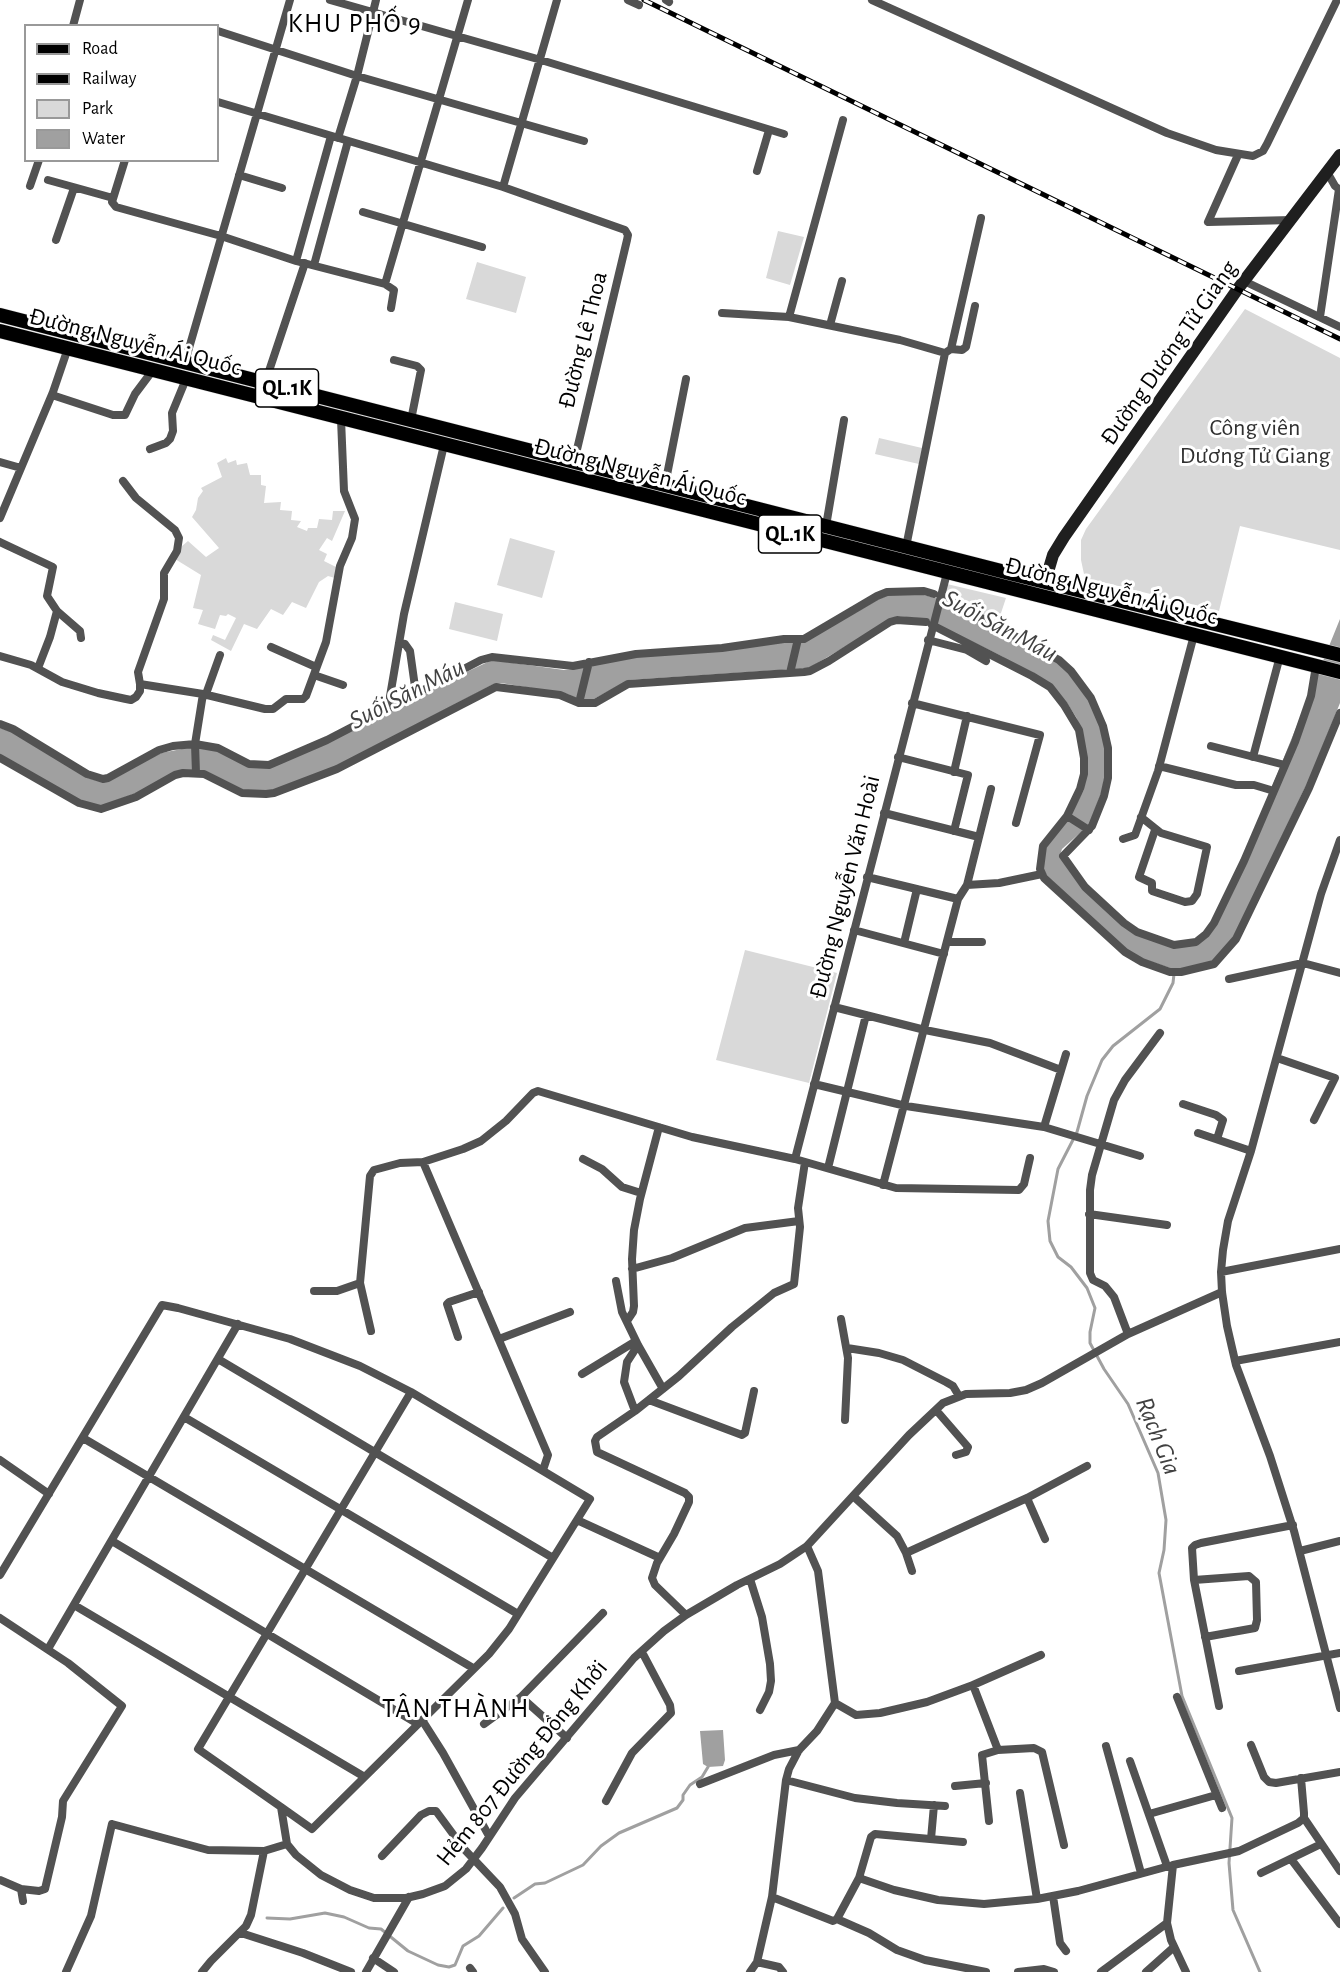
<!DOCTYPE html>
<meta charset="utf-8">
<style>
body{margin:0}
#map{position:relative;width:1340px;height:1972px;overflow:hidden;background:#fff;font-family:"Alegreya Sans",sans-serif}
canvas{display:block}
.legend{position:absolute;left:24px;top:24px;width:195px;height:138px;box-sizing:border-box;background:#fff;border:2px solid #999;margin:0;padding:8px 10px;list-style:none;font-size:18px;color:#000}
.legend li{display:flex;align-items:center;gap:12px;height:30px}
.legend b{width:30px;border:2px solid #999}
</style>
<div id="map">
<canvas width="1340" height="1972"></canvas>
<ul class="legend">
<li><b style="height:8px;background:#000"></b>Road</li>
<li><b style="height:8px;background:#000"></b>Railway</li>
<li><b style="height:16px;background:#d9d9d9"></b>Park</li>
<li><b style="height:16px;background:#a0a0a0"></b>Water</li>
</ul>
</div>
<script>
const ctx = document.querySelector('canvas').getContext('2d');
ctx.lineJoin = 'round';
function fill(path, color) { ctx.fillStyle = color; ctx.fill(path, 'evenodd'); }
const poly = rows => new Path2D(rows.map(r => 'M' + r).join(''));
function strokePath(path, color, width, dash) { ctx.strokeStyle = color; ctx.lineWidth = width; ctx.lineCap = dash ? 'butt' : 'round'; ctx.setLineDash(dash || []); ctx.stroke(path); }
function label(font, color, halo, rows, align = 'center') {
  ctx.font = font + ' "Alegreya Sans",sans-serif'; ctx.lineWidth = 6; ctx.setLineDash([]); ctx.textBaseline = 'middle'; ctx.strokeStyle = halo; ctx.fillStyle = color; for (const [text, x, y, turn = 0] of rows) {
    ctx.save(); ctx.translate(x, y); ctx.rotate((+turn || 0) * Math.PI / 180); ctx.textAlign = isNaN(turn) ? turn : align; if (halo) ctx.strokeText(text, 0, 0); ctx.fillText(text, 0, 0); ctx.restore();
  }
}
fill(poly([
 [778,231,804,237,790,285,766,278],
 [477,262,526,277,516,313,466,299],
 [1245,309,1340,358,1340,550,1240,526,1219,611,1090,579,1084,574,1081,560,1081,540,1086,529],
 [879,438,922,448,919,464,875,454],
 [226,458,228,463,236,460,237,465,247,463,250,475,261,475,261,485,266,486,264,503,281,502,280,510,292,511,291,520,301,521,297,527,307,531,308,528,317,528,319,519,332,520,333,511,345,511,332,541,327,538,319,550,327,554,324,561,336,567,335,578,328,576,319,582,306,608,292,602,283,615,271,609,257,629,244,624,231,651,211,640,213,635,225,640,236,618,228,614,226,616,220,615,215,629,198,624,203,610,193,608,201,575,175,559,182,546,188,541,206,557,219,548,192,517,196,510,198,498,203,491,201,488,222,477,217,463],
 [510,538,555,551,542,598,497,585],
 [947,584,1006,598,998,622,944,594],
 [455,602,503,614,497,641,449,629],
 [745,950,837,973,809,1083,716,1060]
]), '#d9d9d9');
fill(poly([
 [889,595,924,595,943,600,1057,662,1068,672,1088,699,1101,729,1107,762,1102,791,1089,825,1062,849,1060,855,1135,934,1174,948,1197,945,1216,925,1340,619,1340,703,1311,775,1234,937,1213,961,1181,969,1170,968,1143,959,1127,950,1047,876,1043,868,1046,847,1071,815,1084,790,1082,730,1076,717,1067,703,1003,657,926,619,897,616,809,668,629,680,594,699,577,699,568,694,501,683,492,685,335,767,273,790,257,791,243,790,199,770,101,806,82,801,0,755,0,728,12,732,88,778,102,782,161,753,192,747,217,751,262,768,492,660,564,670,575,669,636,657,784,642,805,642,879,599],
 [723,1730,725,1760,723,1766,708,1767,703,1764,700,1731]
]), '#a0a0a0');
strokePath(poly([
 [1174,974,1173,983,1160,1009,1113,1046,1102,1060,1087,1096,1077,1132,1058,1169,1048,1221,1050,1241,1058,1257,1071,1267,1087,1288,1095,1308,1090,1332,1090,1343,1104,1369,1128,1404,1158,1473,1166,1520,1164,1550,1159,1573,1182,1696,1232,1818,1229,1863,1233,1910,1260,1972],
 [514,1898,535,1884,545,1883,583,1865,601,1846,619,1833,677,1808,683,1800,683,1795,690,1785,702,1777,708,1767],
 [267,1918,290,1919,325,1913,344,1917,369,1928,381,1929,408,1951,438,1965,449,1967,455,1965,463,1946,479,1936,503,1908]
]), '#a0a0a0', 3);
const primary = poly([
 [0,315,1013,574,1340,655],
 [0,331,1340,672]
]);
strokePath(primary, '#dbdbdb', 15);
strokePath(poly([
 [330,0,541,60,784,134],
 [628,0,639,5],
 [666,0,669,2],
 [872,0,1167,133,1216,150,1253,156,1263,151,1267,144,1337,0],
 [73,26,80,0],
 [218,31,357,76,584,141],
 [218,102,503,187,625,230,628,235,627,240,574,462],
 [338,138,357,76,376,0],
 [1238,155,1208,222,1292,220],
 [125,160,112,202,116,207,221,236,296,261,385,284,394,290,391,308],
 [757,171,769,130],
 [1327,172,1335,186,1340,190],
 [239,175,282,188],
 [48,180,113,198],
 [30,186,39,160],
 [503,187,557,0],
 [363,212,482,247],
 [56,240,74,188],
 [296,261,331,136],
 [314,265,348,141],
 [1244,281,1340,327],
 [385,284,468,0],
 [722,313,789,317,900,340,945,353,906,547],
 [789,317,843,120],
 [1320,317,1339,189],
 [830,325,842,281],
 [951,349,962,350,966,347,975,306],
 [945,353,951,349,981,218],
 [394,360,417,366,421,370,411,420],
 [185,362,290,0],
 [265,383,305,263],
 [52,395,113,415,125,415,135,394,153,370],
 [150,449,166,443,170,439,173,431,172,413,186,379],
 [0,462,21,468],
 [123,481,136,498,175,530,179,538,177,551,164,573,164,599,138,672,140,684],
 [665,485,686,379],
 [0,518,53,392,68,348],
 [826,526,844,420],
 [0,542,53,567,47,596,57,611,50,637,38,668],
 [941,596,1059,660,1071,671,1091,698,1103,726,1108,748,1108,778,1104,796,1092,826,1063,856,1085,887,1124,923,1137,932,1174,945,1196,942,1206,934,1214,923,1244,861,1295,742,1311,696,1316,666],
 [57,611,80,631,81,638],
 [932,625,1032,676,1050,687,1064,705,1079,730,1084,758,1084,774,1080,789,1067,816,1043,846,1040,869,1044,878,1125,952,1142,962,1170,972,1181,972,1214,964,1236,939,1309,788,1340,713],
 [928,640,967,650,986,661],
 [399,643,405,644,410,651,416,694],
 [271,647,316,667],
 [0,656,31,665,62,682,98,693,126,699,131,700,136,697,140,691,140,684,203,694],
 [790,673,798,639],
 [314,675,343,685],
 [206,694,220,655],
 [579,703,589,662],
 [912,703,1040,735,1016,823],
 [388,708,404,614,444,445],
 [0,724,13,729,87,774,103,779,108,778,159,750,173,746,195,744,218,748,249,764,269,765,327,740,481,660,492,657,573,666,636,654,722,648,784,639,804,639,877,596,887,592,924,591,934,594],
 [1211,746,1285,765],
 [898,757,968,775,954,831],
 [1253,757,1280,656],
 [0,758,79,803,101,809,136,797,175,775,183,773,204,774,242,793,266,794,274,793,337,769,496,687,560,695,579,703,595,703,628,684,804,672,810,671,829,661,890,622,897,620,926,622],
 [1159,766,1236,785,1254,785,1274,791],
 [954,772,967,716],
 [196,773,195,744,203,694,265,709,273,709,286,699,303,699,306,696,326,642,340,566,352,538,355,519,344,491,341,419],
 [884,813,979,837],
 [1067,816,1089,830],
 [1141,817,1161,833,1207,847,1197,894,1192,901,1185,902,1152,891,1152,883,1139,877,1155,830],
 [1123,839,1135,835,1158,771,1194,635],
 [1340,840,1321,894,1251,1151,1228,1221,1223,1250,1221,1272,1222,1292,1227,1326,1236,1365,1270,1456,1294,1531,1340,1708],
 [867,877,958,899],
 [967,885,999,883,1042,874],
 [854,930,944,954],
 [947,942,982,942],
 [904,943,917,889],
 [1229,979,1303,963,1340,973],
 [834,1007,925,1030,990,1043,1061,1070],
 [1277,1058,1335,1078,1314,1120],
 [814,1084,906,1106,1044,1127,1140,1156],
 [1183,1104,1216,1115,1223,1120,1217,1139],
 [1044,1127,1066,1054],
 [1198,1133,1251,1151],
 [583,1159,602,1169,622,1187,641,1193],
 [795,1159,947,573],
 [423,1162,548,1455,543,1470],
 [828,1168,866,1015],
 [883,1185,958,899,967,885,991,789],
 [1089,1214,1167,1225],
 [632,1269,672,1258,745,1228,799,1221],
 [1221,1272,1340,1249],
 [616,1281,622,1312,638,1345,663,1389],
 [360,1283,371,1331],
 [314,1291,337,1291,360,1283,370,1176,374,1170,400,1163,423,1162,463,1149,481,1141,506,1121,533,1093,538,1091,692,1137,795,1159,896,1188,1019,1190,1024,1184,1030,1158],
 [841,1319,848,1358,845,1420],
 [627,1321,633,1312,634,1306,632,1259,634,1230,640,1199,659,1127],
 [1128,1334,1114,1297,1105,1286,1093,1280,1090,1273,1090,1190,1092,1175,1114,1100,1125,1080,1160,1033],
 [458,1337,447,1304,449,1302,479,1292],
 [499,1339,570,1312],
 [847,1348,879,1353,903,1360,946,1382,953,1386,959,1396],
 [218,1359,553,1558],
 [1235,1361,1340,1342],
 [582,1374,636,1341],
 [411,1392,198,1749,281,1807,287,1844,296,1855,321,1875,350,1890,374,1898,406,1898,423,1894,445,1886,466,1869,482,1848,515,1798,634,1658,664,1631,686,1615,737,1585,780,1564,807,1546,909,1435,943,1403,966,1394,1010,1393,1026,1390,1042,1383,1128,1334,1222,1292],
 [649,1400,742,1435,745,1433,754,1391],
 [936,1410,968,1447,966,1452,956,1455],
 [635,1411,624,1382,627,1362,638,1345],
 [184,1417,518,1614],
 [83,1438,473,1668],
 [0,1460,49,1494],
 [853,1496,897,1536,906,1553,912,1571],
 [1027,1498,1045,1539],
 [577,1520,660,1558],
 [112,1541,418,1724],
 [1300,1551,1340,1541],
 [906,1553,1027,1498,1087,1466],
 [0,1575,162,1305,178,1308,290,1339,360,1366,411,1392,590,1499,509,1629,489,1654,312,1829,281,1807],
 [750,1579,762,1617,770,1664,771,1681,769,1692,760,1710],
 [1194,1580,1249,1576,1256,1582,1257,1620,1255,1628,1205,1637],
 [74,1605,363,1776],
 [686,1615,655,1585,652,1578,657,1563,674,1534,689,1502,689,1497,685,1493,597,1452,595,1441,597,1437,635,1411,679,1376,732,1327,774,1293,794,1284,800,1227,798,1208,805,1162],
 [0,1618,68,1663,122,1706,63,1801,62,1817,45,1889,39,1891,21,1889,0,1880],
 [48,1649,238,1324],
 [1239,1671,1340,1653],
 [973,1685,1041,1655],
 [521,1697,567,1738],
 [1177,1697,1222,1808],
 [835,1703,856,1715,880,1713,927,1702,973,1685,998,1750,1034,1748,1042,1752,1064,1845],
 [1219,1706,1194,1580,1192,1548,1195,1545,1201,1543,1293,1525],
 [422,1720,443,1753,489,1836],
 [484,1724,521,1697,603,1613],
 [1251,1745,1264,1777,1269,1782,1276,1783,1340,1772],
 [1106,1746,1141,1873],
 [1130,1761,1167,1866],
 [786,1780,855,1798,897,1803,945,1806],
 [700,1784,774,1755,799,1750],
 [955,1786,986,1783],
 [1020,1793,1037,1899],
 [606,1801,632,1753,671,1713,670,1705,642,1652],
 [1149,1814,1216,1795],
 [1304,1818,1340,1871],
 [989,1821,982,1755,998,1750],
 [931,1839,934,1805],
 [382,1856,421,1815,429,1811,436,1811,464,1849,500,1887,515,1914,522,1939,545,1972],
 [1291,1859,1340,1924],
 [1261,1873,1321,1844],
 [859,1878,871,1837,875,1834,963,1842],
 [21,1889,23,1901],
 [1053,1896,1060,1943,1066,1951],
 [772,1897,833,1921,837,1919,859,1878,894,1890,938,1900,984,1904,1037,1899,1078,1891,1173,1865,1239,1851,1298,1823,1304,1818,1304,1813,1301,1778],
 [837,1919,869,1933,897,1950,925,1960,986,1972],
 [1167,1923,1171,1940,1186,1972],
 [241,1933,303,1953,351,1972],
 [373,1958,394,1972],
 [757,1962,779,1967,783,1972],
 [470,1968,473,1972],
 [66,1972,91,1916,112,1824,208,1850,264,1851,287,1844],
 [202,1972,211,1961,246,1926,251,1915,264,1851],
 [366,1972,409,1897],
 [750,1972,757,1962,772,1897,786,1780,789,1769,799,1750,817,1731,835,1703,818,1571,807,1546],
 [1018,1972,1044,1969,1054,1972],
 [1101,1972,1167,1923,1173,1865],
 [1146,1972,1174,1947]
]), '#525252', 8);
strokePath(poly([
 [1045,582,1053,555,1064,537,1237,290,1340,155]
]), '#1f1f1f', 12);
strokePath(primary, '#000', 14);
const rail = poly([
 [644,0,1340,339]
]);
strokePath(rail, '#000', 5);
strokePath(rail, '#fff', 3, [9]);
for (const [x, y, w] of [
 [287,388,63],
 [790,534,63]
]) { const box = new Path2D(); box.roundRect(x - w / 2, y - 19, w, 38, 4.5); ctx.fillStyle = '#fff'; ctx.fill(box); strokePath(box, '#000', 1.5); }
label('bold 22px', '#000', null, [
 ["QL.1K",287,388],
 ["QL.1K",790,534]
]);
label('24px', '#000', '#fff', [
 ["Đường Lê Thoa",583,340,-76],
 ["Đường Nguyễn Ái Quốc",135,342,14],
 ["Đường Dương Tử Giang",1169,353,-55],
 ["Đường Nguyễn Ái Quốc",640,472,14],
 ["Đường Nguyễn Ái Quốc",1111,591,14],
 ["Đường Nguyễn Văn Hoài",845,887,-76],
 ["Hẻm 807 Đường Đồng Khởi",522,1763,-51]
]);
label('24px', '#303030', '#fff', [
 ["Công viên",1255,428],
 ["Dương Tử Giang",1255,456]
]);
label('italic 26px', '#414141', '#fff', [
 ["Suối Săn Máu",1000,626,28],
 ["Suối Săn Máu",407,694,-27],
 ["Rạch Gia",1158,1436,68]
]);
ctx.letterSpacing = '1.5px';
label('27px', '#000', '#fff', [
 ["KHU PHỐ 9",355,24],
 ["TÂN THÀNH",456,1709]
]);
ctx.letterSpacing = '0px';
</script>
